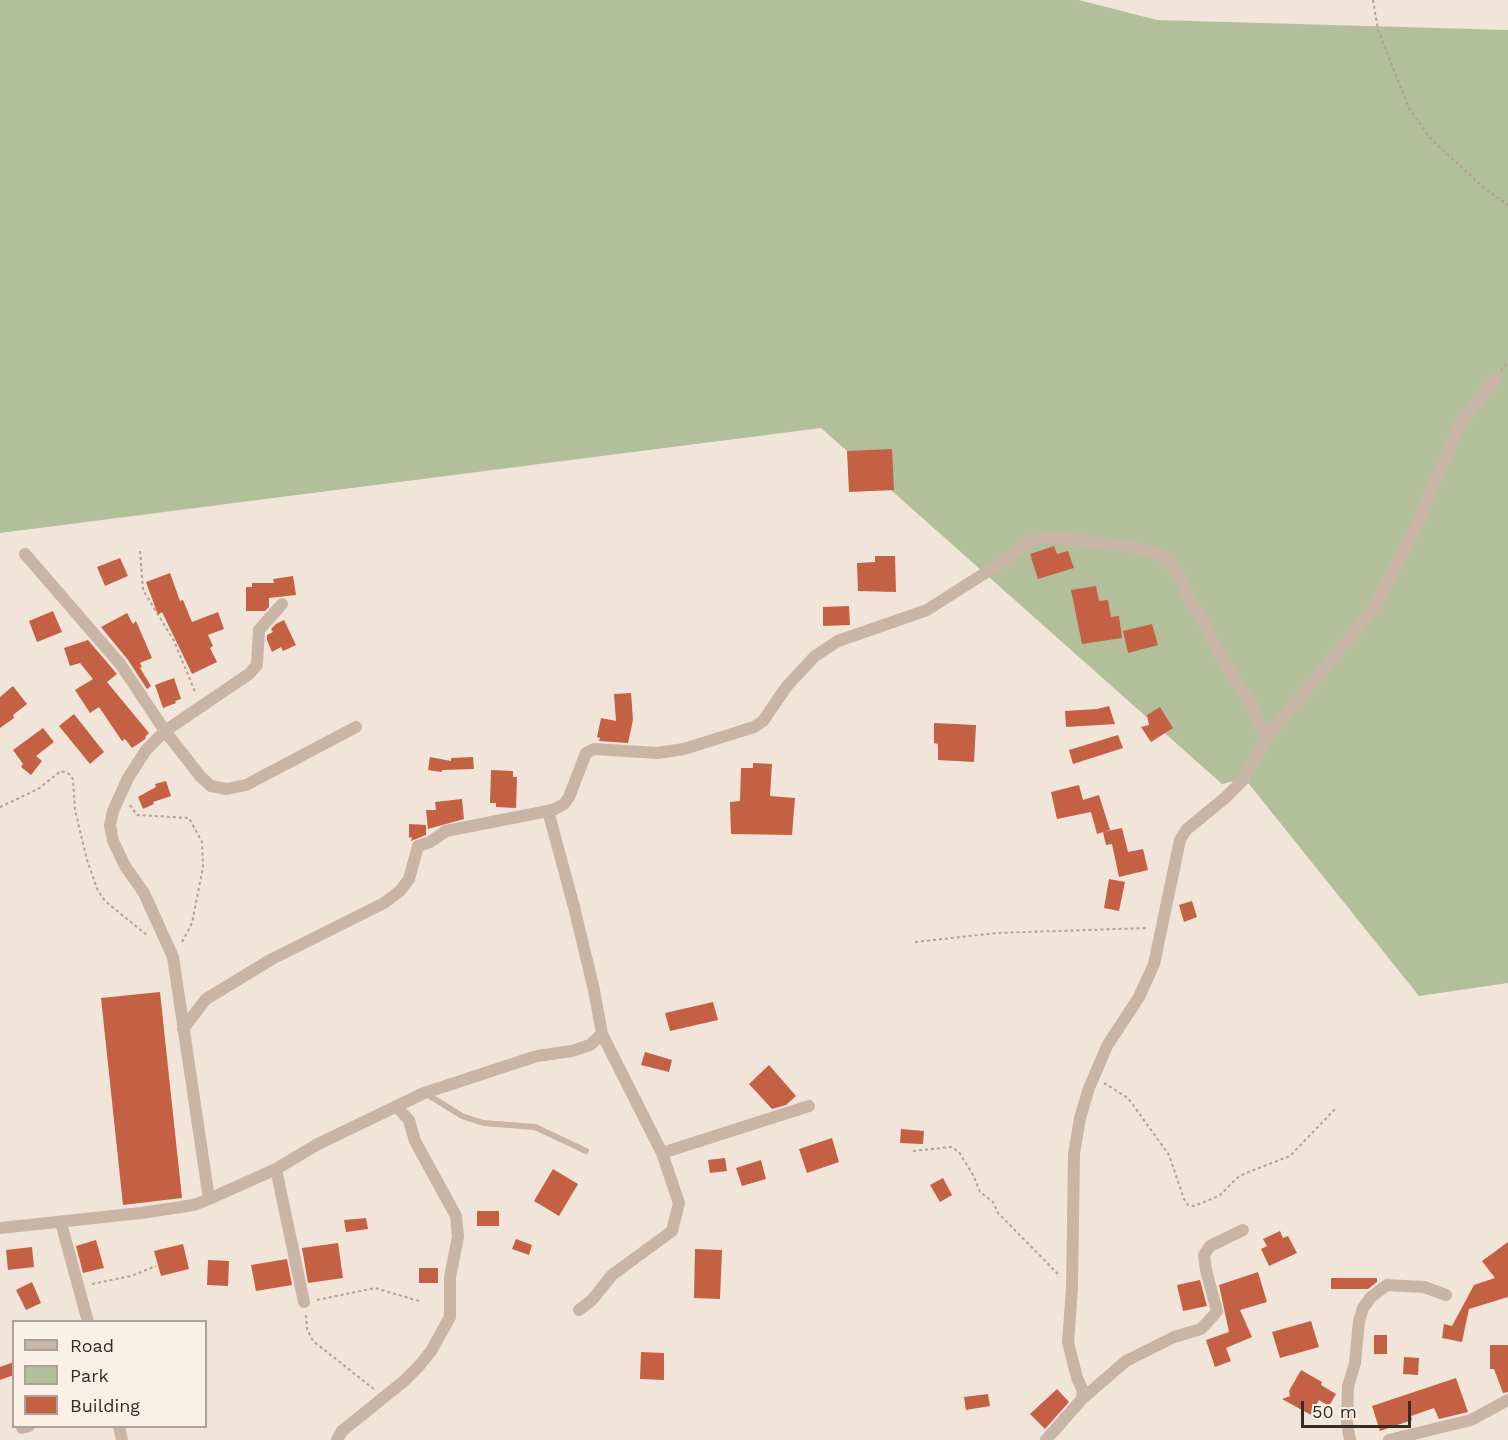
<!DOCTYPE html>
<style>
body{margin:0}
#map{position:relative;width:1508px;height:1440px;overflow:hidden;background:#f1e5da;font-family:"Work Sans",sans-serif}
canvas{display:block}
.legend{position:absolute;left:12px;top:1320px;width:195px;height:108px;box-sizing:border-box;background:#f9f0e6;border:2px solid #aba19a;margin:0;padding:8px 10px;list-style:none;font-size:18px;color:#352b27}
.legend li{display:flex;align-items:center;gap:12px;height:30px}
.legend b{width:30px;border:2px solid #aba19a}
.scale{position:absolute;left:1301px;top:1401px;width:110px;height:27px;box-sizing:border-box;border:3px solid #352b27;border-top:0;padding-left:8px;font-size:18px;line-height:21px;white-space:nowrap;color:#352b27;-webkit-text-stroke:4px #f9f0e6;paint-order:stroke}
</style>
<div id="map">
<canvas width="1508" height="1440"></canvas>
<ul class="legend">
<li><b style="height:8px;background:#c9b5a6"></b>Road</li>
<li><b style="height:16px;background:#b3bf9a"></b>Park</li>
<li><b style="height:16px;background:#c46144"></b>Building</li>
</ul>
<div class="scale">50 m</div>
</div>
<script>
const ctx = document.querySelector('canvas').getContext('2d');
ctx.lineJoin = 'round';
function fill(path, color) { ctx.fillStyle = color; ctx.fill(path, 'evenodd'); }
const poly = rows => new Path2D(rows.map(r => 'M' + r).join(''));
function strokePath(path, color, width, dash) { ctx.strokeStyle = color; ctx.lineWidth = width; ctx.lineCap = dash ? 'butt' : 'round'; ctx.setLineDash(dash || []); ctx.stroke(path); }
fill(poly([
 [0,0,1079,0,1157,20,1508,30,1508,983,1419,996,1245,779,1222,784,821,428,0,533]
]), '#b3bf9a');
fill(poly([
 [892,449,894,490,849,492,847,451],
 [1054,546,1057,554,1068,551,1074,568,1038,579,1030,554],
 [875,556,895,556,896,592,858,591,857,563,875,562],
 [120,558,128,576,105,586,97,567],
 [170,573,180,601,183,600,192,622,218,612,224,629,208,635,213,646,210,648,217,662,192,674,162,612,158,615,146,582],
 [293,576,296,595,269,598,269,607,265,611,246,611,246,587,252,587,252,583,274,583,273,579],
 [1096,586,1099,601,1108,600,1111,617,1119,616,1122,638,1082,644,1071,590],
 [849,606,850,625,823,626,823,607],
 [53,611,62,632,37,642,29,621],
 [127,613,133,624,136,621,152,658,140,663,142,667,140,668,151,686,147,689,128,660,101,627],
 [284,620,296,645,283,651,281,647,272,652,267,640,267,635,273,632,271,629,276,624],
 [1152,624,1158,645,1128,653,1123,631],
 [88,640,117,674,107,682,149,733,145,737,146,738,144,740,132,748,125,739,122,741,99,707,90,713,75,690,93,679,80,663,70,666,64,648],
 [174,678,181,699,175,701,176,703,163,708,155,685],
 [13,686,27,704,13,715,14,718,0,728,0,697],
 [631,693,633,720,628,743,599,741,600,738,597,737,601,718,616,721,614,694],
 [1109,706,1115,724,1066,727,1065,711,1097,709],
 [1160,707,1173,728,1151,742,1141,727,1149,725,1147,715],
 [74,714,104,752,90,764,59,726],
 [934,723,976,725,974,762,938,760,938,744,934,743],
 [43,728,54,742,36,756,42,761,31,775,21,767,23,764,13,750],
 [1118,735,1123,748,1073,764,1069,750],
 [430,757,451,761,451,758,473,757,474,769,442,770,442,772,428,770],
 [753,763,772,764,770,796,795,798,792,835,731,834,730,802,740,801,741,768,753,768],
 [491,770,513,771,513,777,517,777,516,808,496,807,496,803,490,803],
 [166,781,171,796,153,802,154,804,143,809,138,797,156,787,155,784],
 [1079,785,1083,800,1099,795,1110,830,1097,834,1091,812,1057,819,1051,792],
 [462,799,464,819,428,829,426,810,436,810,435,802],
 [409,824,426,825,426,835,411,841,412,837,409,838],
 [1122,828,1128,852,1143,849,1148,870,1119,877,1112,844,1106,845,1103,832],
 [1109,879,1125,882,1119,911,1104,908],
 [1192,901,1197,917,1184,922,1179,905],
 [160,992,182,1198,123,1205,101,998],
 [713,1002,718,1020,670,1031,665,1013],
 [645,1052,672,1060,669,1072,641,1065],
 [769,1065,796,1096,786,1105,772,1109,749,1084],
 [901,1129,924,1131,923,1144,900,1143],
 [832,1138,839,1162,807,1173,799,1149],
 [725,1158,727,1171,710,1173,708,1160],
 [761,1160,766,1179,742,1186,736,1168],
 [553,1169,578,1184,559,1216,534,1201],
 [943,1178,952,1195,940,1202,930,1185],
 [477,1211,499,1211,499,1226,477,1226],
 [366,1218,368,1229,346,1232,344,1220],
 [1280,1231,1283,1238,1288,1236,1297,1253,1269,1266,1261,1249,1267,1246,1263,1239],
 [516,1239,532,1245,529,1255,512,1249],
 [96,1240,104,1268,83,1273,76,1246],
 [1508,1242,1508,1297,1469,1309,1462,1342,1442,1338,1444,1324,1452,1326,1474,1285,1495,1278,1482,1261],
 [338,1243,343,1278,308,1283,302,1248],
 [183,1244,189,1269,161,1276,154,1251],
 [32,1247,34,1267,8,1270,6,1250],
 [695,1249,722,1250,720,1299,694,1298],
 [287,1259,292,1285,256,1291,251,1265],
 [208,1260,229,1261,228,1286,207,1285],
 [419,1268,438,1268,438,1283,419,1283],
 [1258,1272,1267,1302,1240,1310,1252,1337,1226,1348,1231,1361,1215,1367,1206,1340,1229,1332,1219,1285],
 [1331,1278,1377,1278,1377,1282,1368,1289,1331,1289],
 [1200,1280,1207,1306,1183,1311,1177,1285],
 [32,1282,41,1303,26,1310,16,1290],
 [1311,1321,1319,1347,1280,1358,1272,1332],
 [1374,1335,1387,1335,1387,1354,1374,1354],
 [1490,1345,1508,1345,1508,1392,1503,1393,1494,1369,1490,1369],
 [641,1352,664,1353,664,1380,640,1379],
 [1404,1357,1419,1358,1418,1375,1403,1374],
 [14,1362,14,1375,0,1380,0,1367],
 [1301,1370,1322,1382,1321,1385,1336,1394,1329,1406,1319,1400,1311,1415,1282,1399,1290,1396,1289,1391],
 [1456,1378,1468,1412,1439,1419,1434,1408,1411,1416,1412,1420,1380,1431,1372,1406],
 [1057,1389,1069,1402,1045,1429,1030,1414],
 [988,1394,990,1406,966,1410,964,1397]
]), '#c46144');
strokePath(poly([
 [1373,0,1378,30,1409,108,1430,138,1484,188,1508,205],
 [1501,371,1508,362],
 [140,551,143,590,174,641,196,694],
 [130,805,137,815,189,818,202,842,203,867,192,923,181,944],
 [0,807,38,789,61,771,69,774,73,779,75,810,87,860,98,891,105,901,148,936],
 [915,942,997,933,1147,928],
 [1104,1083,1128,1098,1169,1155,1184,1199,1188,1205,1194,1206,1219,1196,1237,1178,1246,1173,1290,1156,1337,1107],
 [913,1151,951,1147,959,1152,973,1175,980,1192,993,1202,998,1213,1058,1274],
 [92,1284,131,1276,156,1266],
 [317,1300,375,1288,419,1301],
 [306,1315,307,1329,313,1341,375,1390]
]), '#b49f90', 2, [3, 3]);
strokePath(poly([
 [425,1093,462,1116,483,1123,535,1127,586,1151]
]), '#c9b5a6', 6);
strokePath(poly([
 [282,604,259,630,257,665,249,674,165,731,200,776,211,786,227,789,246,785,356,727],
 [183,1029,206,999,272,959,384,903,400,891,409,879,418,846,430,842,446,831,553,810,564,804,569,797,586,753,594,749,657,753,684,749,754,727,763,721,787,686,815,656,838,641,927,610,1007,559,1028,542,1049,537,1134,547,1159,554,1170,563,1180,576,1192,605,1205,624,1222,659,1251,704,1266,738],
 [662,1153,809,1106],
 [276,1169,304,1302],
 [209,1199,276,1169,318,1144,424,1093,537,1056,572,1051,590,1045,602,1034,594,990,574,907,548,811],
 [61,1223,88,1322],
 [0,1228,141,1213,194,1205,209,1199,173,957,144,893,125,866,113,841,110,825,113,811,128,778,146,750,165,731,121,665,25,554],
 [579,1310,592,1300,612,1275,672,1231,679,1203,662,1153,602,1034],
 [1082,1399,1126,1361,1174,1337,1201,1329,1214,1315,1217,1311,1206,1270,1204,1255,1210,1246,1243,1230],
 [119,1426,122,1440],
 [22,1428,29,1426],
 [337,1440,342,1431,404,1381,419,1366,431,1351,450,1317,450,1277,458,1237,456,1216,415,1141,409,1120,396,1106],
 [1046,1440,1082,1399,1083,1391,1077,1378,1068,1342,1072,1289,1074,1154,1080,1118,1089,1088,1107,1046,1139,997,1154,964,1180,840,1186,830,1226,797,1244,779,1266,738,1374,608,1419,520,1459,426,1494,380],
 [1350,1440,1347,1422,1348,1386,1355,1363,1359,1321,1363,1308,1371,1297,1387,1285,1424,1287,1446,1295],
 [1389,1440,1471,1420,1508,1400]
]), '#c9b5a6', 12);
</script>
